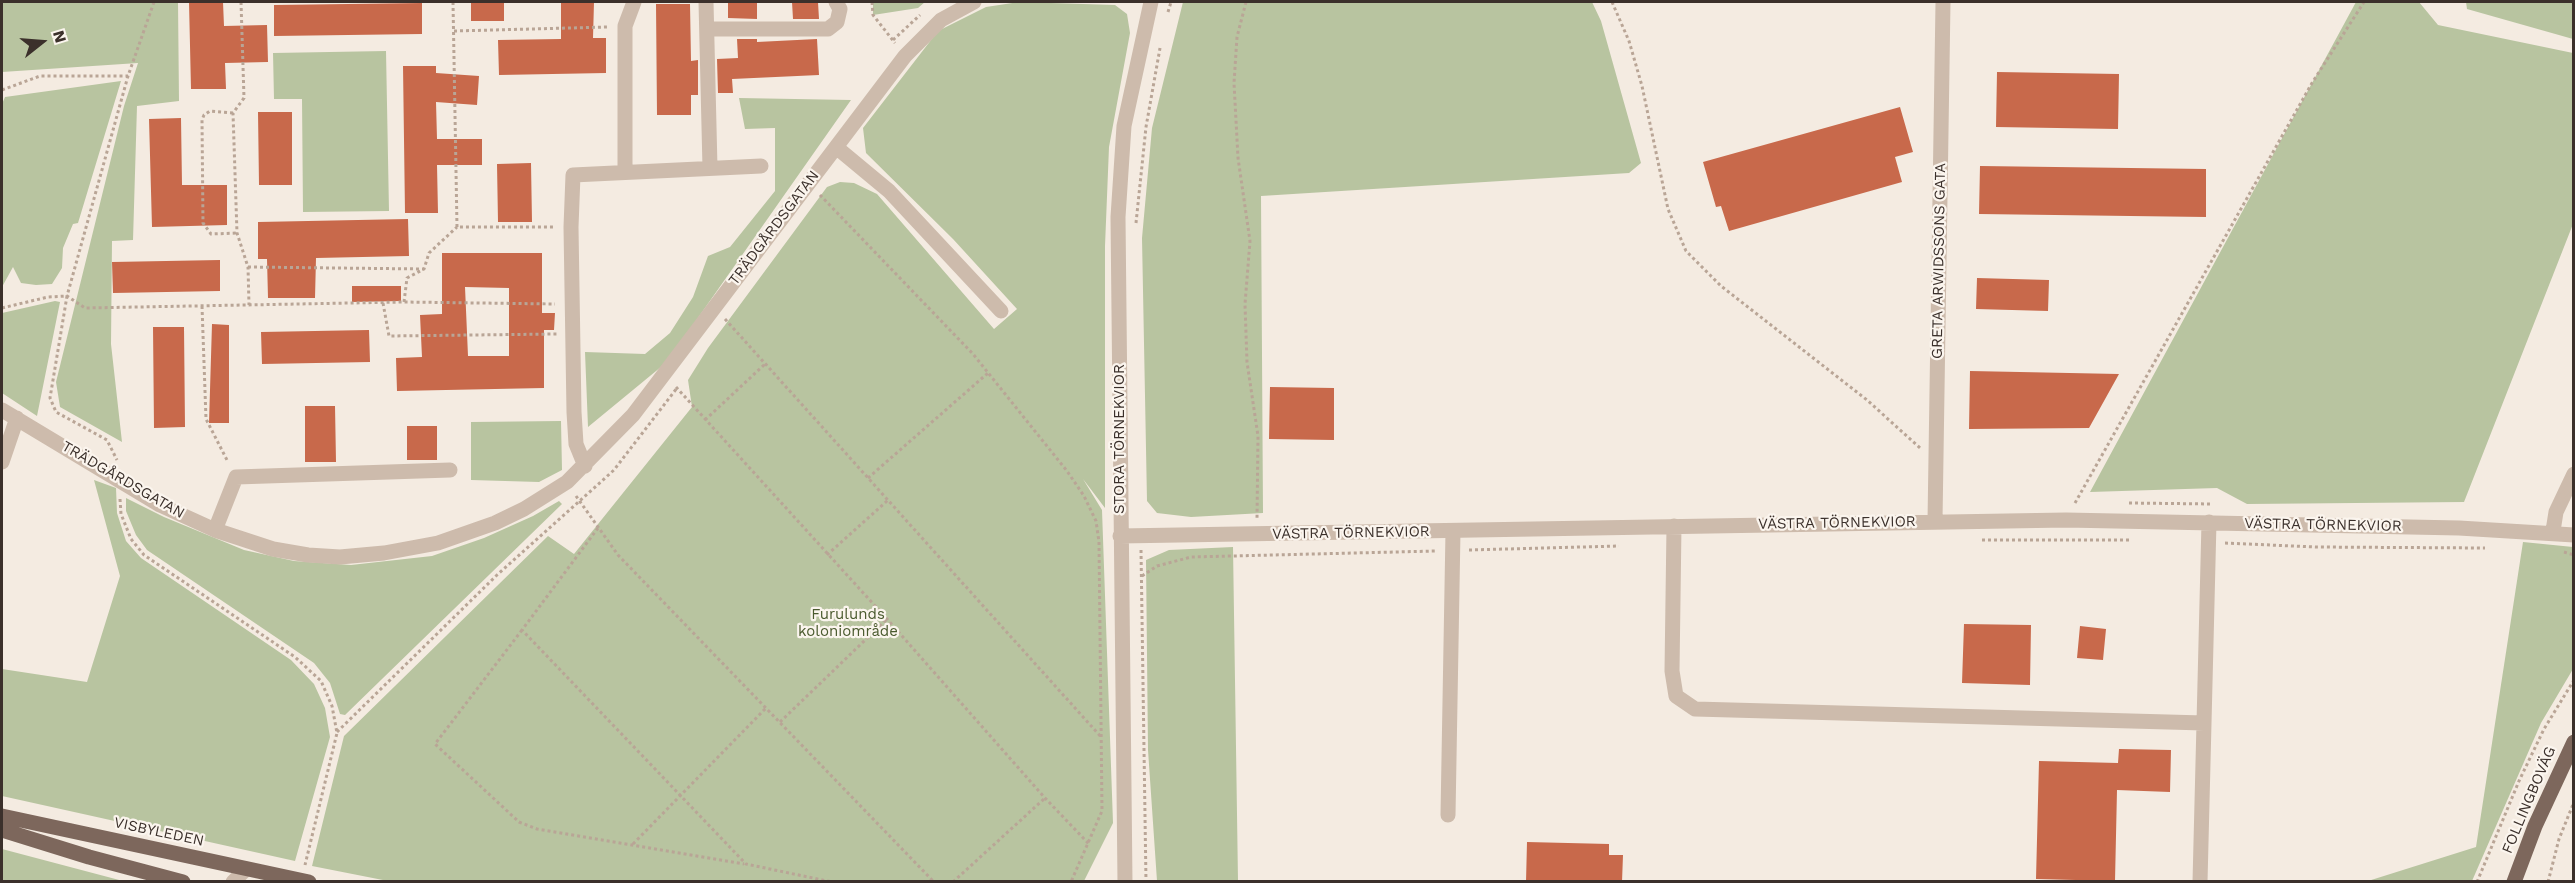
<!DOCTYPE html>
<meta charset="utf-8">
<style>
body{margin:0}
#map{position:relative;width:2575px;height:883px;overflow:hidden;background:#f4ebe1;font-family:"Work Sans",sans-serif}
canvas{display:block}
.frame{position:absolute;inset:0;border:3px solid #3b302b;pointer-events:none}
.north{position:absolute;left:12px;top:12px;width:60px;height:60px;-webkit-text-stroke:4px #fbf5ee;paint-order:stroke;rotate:73deg;font-size:16px;font-weight:700;line-height:24px;text-align:center;color:#3b302b}
.north::after{content:'';display:block;margin:auto;width:21px;height:27px;background:#3b302b;clip-path:polygon(50% 0,100% 100%,50% 72%,0 100%)}
</style>
<div id="map">
<canvas width="2575" height="883"></canvas>
<div class="frame"></div>
<div class="north">N</div>
</div>
<script>
const ctx = document.querySelector('canvas').getContext('2d');
ctx.lineJoin = 'round';
function fill(path, color) { ctx.fillStyle = color; ctx.fill(path, 'evenodd'); }
const poly = rows => new Path2D(rows.map(r => 'M' + r).join(''));
function strokePath(path, color, width, dash) { ctx.strokeStyle = color; ctx.lineWidth = width; ctx.lineCap = dash ? 'butt' : 'round'; ctx.setLineDash(dash || []); ctx.stroke(path); }
function label(font, color, halo, rows, align = 'center') {
  ctx.font = font + ' "Work Sans",sans-serif'; ctx.lineWidth = 4.5; ctx.setLineDash([]); ctx.textBaseline = 'middle'; ctx.strokeStyle = halo; ctx.fillStyle = color; for (const [text, x, y, turn = 0] of rows) {
    ctx.save(); ctx.translate(x, y); ctx.rotate((+turn || 0) * Math.PI / 180); ctx.textAlign = isNaN(turn) ? turn : align; if (halo) ctx.strokeText(text, 0, 0); ctx.fillText(text, 0, 0); ctx.restore();
  }
}
fill(poly([
 [2,2,178,2,179,101,137,106,133,240,112,241,111,344,122,442,60,407,56,382,124,106,138,63,2,72],
 [873,2,925,2,918,8,873,15],
 [1019,2,1115,5,1127,14,1130,33,1109,147,1105,246,1105,508,1083,479,1102,510,1113,823,1084,881,393,882,312,866,344,736,548,536,574,554,692,407,688,380,708,348,827,187,840,182,854,183,877,194,994,329,1017,309,953,239,866,153,863,128,938,31,986,7],
 [1183,2,1592,2,1601,21,1641,163,1629,173,1261,196,1263,513,1191,517,1157,513,1147,501,1142,238,1152,128],
 [2356,2,2419,2,2438,25,2573,53,2573,224,2464,502,2247,504,2217,488,2090,492],
 [2466,2,2573,2,2573,39,2467,9],
 [386,51,389,211,303,212,302,99,274,99,273,53],
 [121,81,78,223,73,224,63,248,62,268,52,284,36,285,21,283,13,267,2,287,2,104,5,97],
 [739,98,851,100,667,362,588,427,585,352,645,354,670,333,693,297,708,256,730,247,775,191,775,128,745,129],
 [55,301,60,302,37,416,2,393,2,313],
 [561,421,562,470,539,482,471,480,471,422],
 [94,480,116,488,117,513,126,541,141,558,291,660,314,684,325,708,330,737,295,861,2,796,2,669,87,682,120,576],
 [126,498,164,517,244,550,294,561,351,565,432,556,484,538,533,516,559,501,562,504,345,715,340,714,330,683,314,663,147,550,136,535,126,511],
 [2523,542,2573,547,2573,669,2541,723,2472,881,2368,881,2476,847],
 [1233,547,1238,881,1157,881,1148,750,1146,560,1169,550],
 [2,849,123,881,2,881]
]), '#b8c4a0');
fill(poly([
 [189,2,223,2,224,26,267,25,268,62,225,63,226,89,191,89],
 [471,2,504,2,504,21,471,21],
 [561,2,594,2,593,38,606,38,606,73,499,75,498,40,561,39],
 [728,2,757,2,757,19,728,18],
 [792,2,818,2,819,19,793,19],
 [422,3,422,34,274,36,274,5],
 [656,4,690,4,691,61,698,60,698,95,691,95,691,115,657,115],
 [737,39,757,39,757,42,817,39,819,75,732,79,733,93,718,93,717,59,738,58],
 [403,66,436,66,436,73,479,76,477,105,436,102,437,139,482,139,482,165,437,165,438,213,405,213],
 [1997,72,2119,74,2118,129,1996,127],
 [1900,107,1913,152,1895,157,1902,182,1729,231,1721,206,1716,207,1703,162],
 [258,112,292,112,292,185,259,185],
 [181,118,182,185,227,185,227,225,152,227,149,119],
 [531,163,532,222,498,222,497,164],
 [1980,166,2206,169,2206,217,1979,214],
 [408,219,409,256,316,258,315,298,268,298,267,259,258,259,258,222],
 [442,253,542,253,542,313,555,313,554,330,544,330,544,388,397,391,396,358,422,357,420,315,442,314],
 [465,287,509,288,509,356,468,356],
 [220,260,220,291,113,293,112,262],
 [1977,278,2049,280,2048,311,1976,309],
 [352,286,401,286,401,301,352,302],
 [212,324,229,325,229,423,209,423],
 [153,327,184,327,185,427,154,428],
 [369,330,370,362,262,364,261,332],
 [1970,371,2119,374,2089,428,1969,429],
 [1270,387,1334,388,1334,440,1269,439],
 [305,406,335,406,336,462,305,462],
 [407,426,437,426,437,460,407,460],
 [1964,624,2031,625,2030,685,1962,683],
 [2080,626,2106,629,2103,660,2077,658],
 [2119,749,2171,750,2170,792,2117,790,2115,881,2036,879,2039,761,2118,763],
 [1527,842,1609,844,1609,855,1623,855,1622,882,1526,882]
]), '#c8694b');
strokePath(poly([
 [154,2,128,76,67,296,85,308,404,302,555,304],
 [241,2,244,98,233,113,237,233,248,267,249,305],
 [453,2,457,227,554,227],
 [872,2,873,15,895,43],
 [1246,2,1237,37,1234,83,1238,158,1250,241,1245,304,1247,362,1258,436,1257,519],
 [1612,2,1629,41,1642,86,1668,209,1686,251,1721,286,1867,400,1920,448],
 [1168,12,1171,2],
 [454,31,608,27],
 [893,40,920,15],
 [2,90,40,76,128,76],
 [233,113,210,111,204,115,202,120,203,223,211,234,237,233],
 [820,195,973,354,1067,471,1084,496,1096,521,1099,542,1102,811,1071,882],
 [1136,223,1146,127,1160,48],
 [248,267,424,269],
 [404,302,407,278,424,269,429,253,457,227],
 [383,303,389,336,558,334],
 [202,306,206,419,228,462],
 [2,308,48,297,67,296,50,398,56,412,107,440,117,460],
 [725,319,1102,738],
 [676,387,887,619,1045,798,1089,844],
 [705,420,765,364],
 [868,478,988,373],
 [576,496,618,555,934,882],
 [120,499,121,514,131,539,144,555,295,657,321,681,332,706,337,733,305,865],
 [2075,503,2312,83,2364,2],
 [2129,503,2212,504],
 [598,528,522,630,746,864,832,882],
 [1982,540,2129,540],
 [2225,543,2315,547,2485,548],
 [1141,550,1146,882],
 [1469,550,1619,546],
 [2564,552,2574,555],
 [827,555,888,500],
 [1142,576,1157,566,1191,557,1436,551],
 [522,630,435,744,519,822,537,829,744,864],
 [780,722,887,619],
 [337,732,497,575,614,470,677,388],
 [633,844,766,708],
 [953,882,1045,798],
 [2477,882,2519,781,2544,729,2574,680],
 [2548,882,2559,839,2574,802]
]), '#b9a596', 3, [3, 3]);
strokePath(poly([
 [706,2,710,168],
 [707,29,828,29,837,22,840,9,836,2],
 [836,147,889,191,1001,311],
 [625,172,625,26,634,2],
 [2,410,160,505,215,530,273,549,308,555,340,557,384,553,438,543,495,523,524,509,567,482,633,415,905,56,941,20,974,2],
 [2,462,17,418],
 [585,466,576,444,574,412,571,227,573,175,761,166],
 [1935,521,1943,2],
 [1674,526,1672,671,1676,696,1695,709,2204,723,2209,522],
 [215,530,236,477,450,470],
 [2553,531,2556,512,2574,474],
 [1120,536,2066,520,2459,528,2574,535],
 [1448,815,1453,531],
 [233,882,246,869],
 [1125,882,1118,217,1124,126,1151,2],
 [2200,882,2204,723]
]), '#cdbbac', 15);
strokePath(poly([
 [2,816,309,882],
 [2,830,89,857,183,882],
 [2514,882,2535,826,2574,742]
]), '#7d675c', 15);
label('15px', '#3b302b', '#fbf5ee', [
 ["TRÄDGÅRDSGATAN",774,228,-53],
 ["GRETA ARWIDSSONS GATA",1939,261,-89],
 ["STORA TÖRNEKVIOR",1120,439,-90],
 ["TRÄDGÅRDSGATAN",123,480,30],
 ["VÄSTRA TÖRNEKVIOR",1837,523,-1],
 ["VÄSTRA TÖRNEKVIOR",2323,525,1],
 ["VÄSTRA TÖRNEKVIOR",1351,533,-1],
 ["FOLLINGBOVÄG",2529,800,-67],
 ["VISBYLEDEN",159,832,12]
]);
label('15px', '#4a5a2e', '#fbf5ee', [
 ["Furulunds",848,615],
 ["koloniområde",848,632]
]);
</script>
